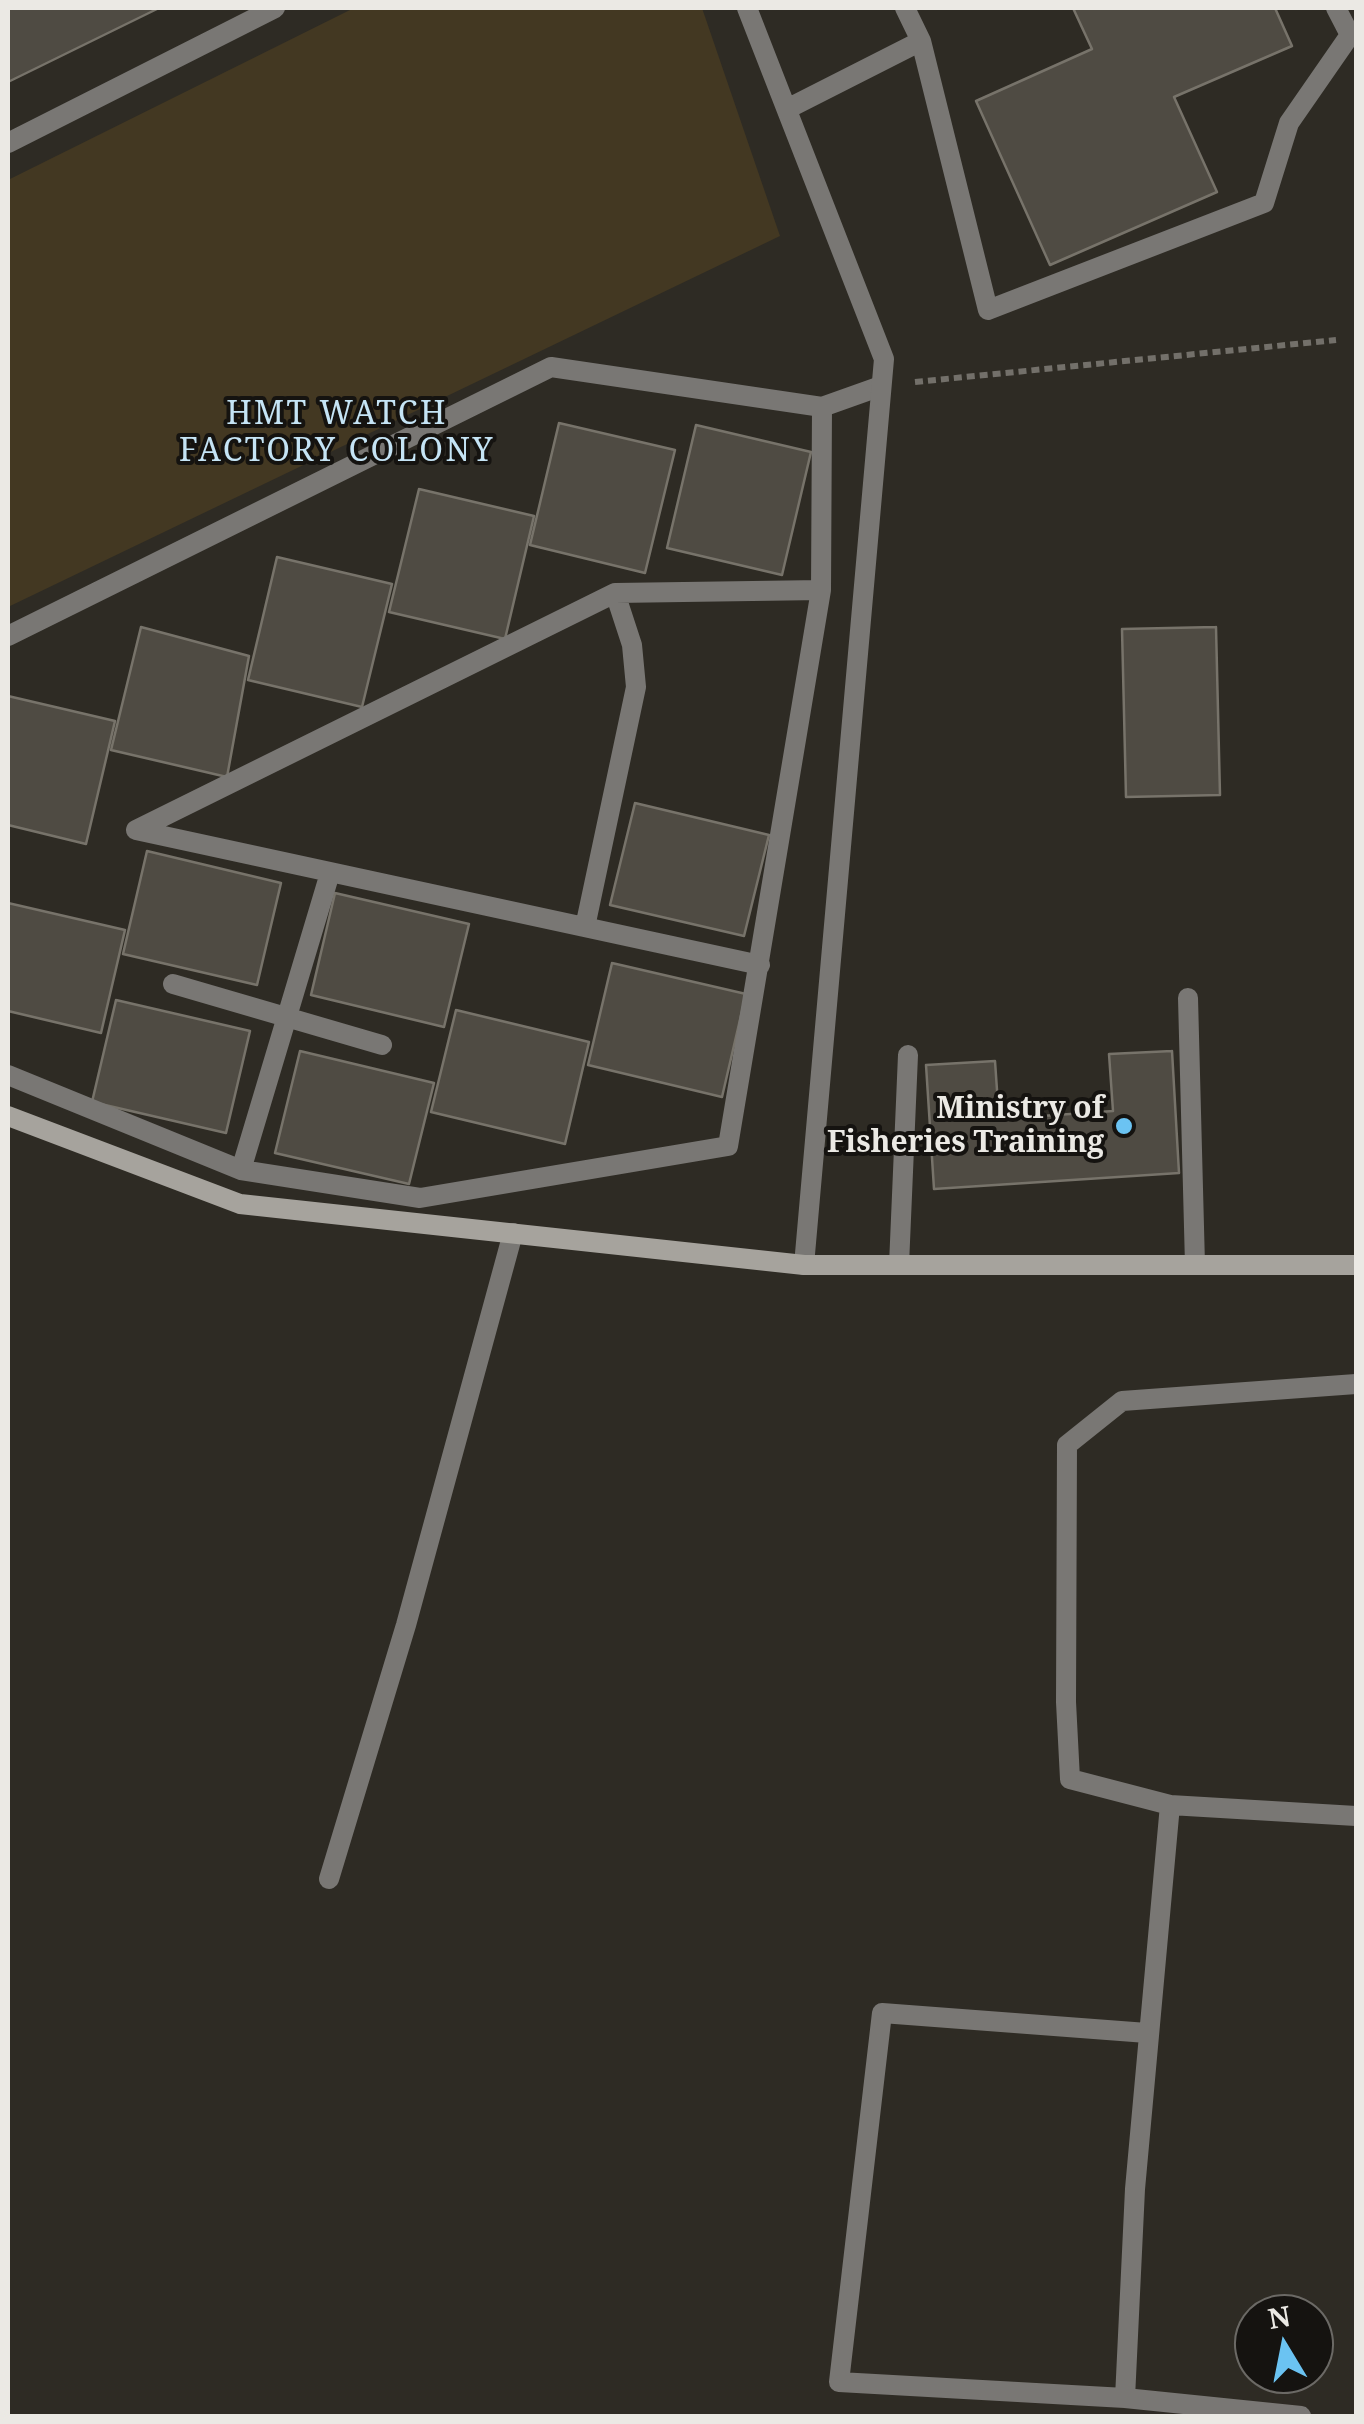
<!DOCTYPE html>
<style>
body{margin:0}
#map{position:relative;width:1364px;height:2424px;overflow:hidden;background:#2e2b24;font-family:"Noto Serif",serif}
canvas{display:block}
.frame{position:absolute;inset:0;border:10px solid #ebe9e4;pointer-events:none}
.north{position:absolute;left:1234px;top:2294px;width:100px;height:100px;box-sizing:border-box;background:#151310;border:2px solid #6b6965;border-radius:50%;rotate:350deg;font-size:28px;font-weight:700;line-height:40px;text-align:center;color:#ebe9e4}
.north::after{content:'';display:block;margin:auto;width:35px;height:45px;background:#6bc3f2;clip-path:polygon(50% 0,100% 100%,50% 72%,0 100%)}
</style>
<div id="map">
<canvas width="1364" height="2424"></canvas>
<div class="frame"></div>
<div class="north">N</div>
</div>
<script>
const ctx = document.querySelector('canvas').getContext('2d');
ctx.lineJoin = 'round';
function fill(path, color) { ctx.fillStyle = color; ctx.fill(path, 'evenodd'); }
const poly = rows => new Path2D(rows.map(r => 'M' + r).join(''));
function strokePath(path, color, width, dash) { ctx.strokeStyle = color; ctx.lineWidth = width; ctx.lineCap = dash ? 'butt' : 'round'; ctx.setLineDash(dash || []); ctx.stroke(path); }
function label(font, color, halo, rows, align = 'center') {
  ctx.font = font + ' "Noto Serif",serif'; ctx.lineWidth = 8; ctx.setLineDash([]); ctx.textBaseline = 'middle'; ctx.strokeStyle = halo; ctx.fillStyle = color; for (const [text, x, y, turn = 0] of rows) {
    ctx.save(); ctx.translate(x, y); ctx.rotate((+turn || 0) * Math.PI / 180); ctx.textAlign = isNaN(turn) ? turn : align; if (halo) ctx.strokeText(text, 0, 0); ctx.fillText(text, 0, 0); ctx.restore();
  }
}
fill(poly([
 [354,8,702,8,780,236,8,607,8,180]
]), '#433822');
const building = poly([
 [8,8,159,8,8,82,8,8],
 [1073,8,1275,8,1292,46,1174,97,1217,192,1050,265,976,101,1092,49,1073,8],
 [559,423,675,450,645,573,530,545,559,423],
 [696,425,811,452,782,575,667,548,696,425],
 [419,489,534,516,505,639,389,612,419,489],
 [277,557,392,584,362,707,248,680,277,557],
 [141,627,249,656,227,777,111,750,141,627],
 [1216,627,1220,795,1126,797,1122,629,1216,627],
 [8,696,115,721,86,844,8,825,8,696],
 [635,803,769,835,744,936,610,905,635,803],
 [147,851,281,883,257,985,123,954,147,851],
 [335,893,469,924,444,1027,311,995,335,893],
 [8,903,125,930,101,1033,8,1011,8,903],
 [612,963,746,994,722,1097,588,1065,612,963],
 [116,1000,250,1031,226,1133,92,1102,116,1000],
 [456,1010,589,1042,565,1144,431,1112,456,1010],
 [300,1051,434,1083,409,1184,275,1153,300,1051],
 [1172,1051,1179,1173,934,1189,926,1065,995,1061,999,1119,1113,1111,1109,1054,1172,1051]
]);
fill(building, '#4f4b43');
strokePath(building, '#77736a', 2.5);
strokePath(poly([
 [915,382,1336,340]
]), '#73706a', 6, [8, 5]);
strokePath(poly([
 [8,636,551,367,822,407,881,386],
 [585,927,636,687,632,645,615,593],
 [760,965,136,830,615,593,821,590],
 [173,984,382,1045],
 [1188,998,1195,1265],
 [8,1075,241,1170,420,1198,728,1146,821,590,822,407],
 [241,1170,330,873],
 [899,1265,908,1055],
 [1356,1384,1122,1401,1067,1445,1066,1702,1070,1779,1170,1805,1356,1816],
 [1170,1805,1135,2189,1125,2398,1301,2416],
 [329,1879,406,1625,513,1233],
 [1125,2398,839,2382,882,2013,1147,2033]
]), '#797774', 20);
strokePath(poly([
 [747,8,884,359,804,1265],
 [905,8,921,41,988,310,1264,203,1289,123,1350,35,1336,8],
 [787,109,921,41],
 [8,143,275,8]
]), '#797774', 20);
strokePath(poly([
 [8,1116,240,1204,804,1265,1356,1265]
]), '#a6a39d', 20);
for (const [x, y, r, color] of [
 [1124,1126,10,"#6bc3f2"]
]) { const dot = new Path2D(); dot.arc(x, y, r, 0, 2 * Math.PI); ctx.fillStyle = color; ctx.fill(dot); strokePath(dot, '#151310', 4); }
label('bold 30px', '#ebe9e4', '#151310', [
 ["Ministry of",1104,1109],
 ["Fisheries Training",1104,1143]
], 'right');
ctx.letterSpacing = '2.5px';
label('32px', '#c5e4f5', '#151310', [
 ["HMT WATCH",337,415],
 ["FACTORY COLONY",337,452]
]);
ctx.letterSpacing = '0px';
</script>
